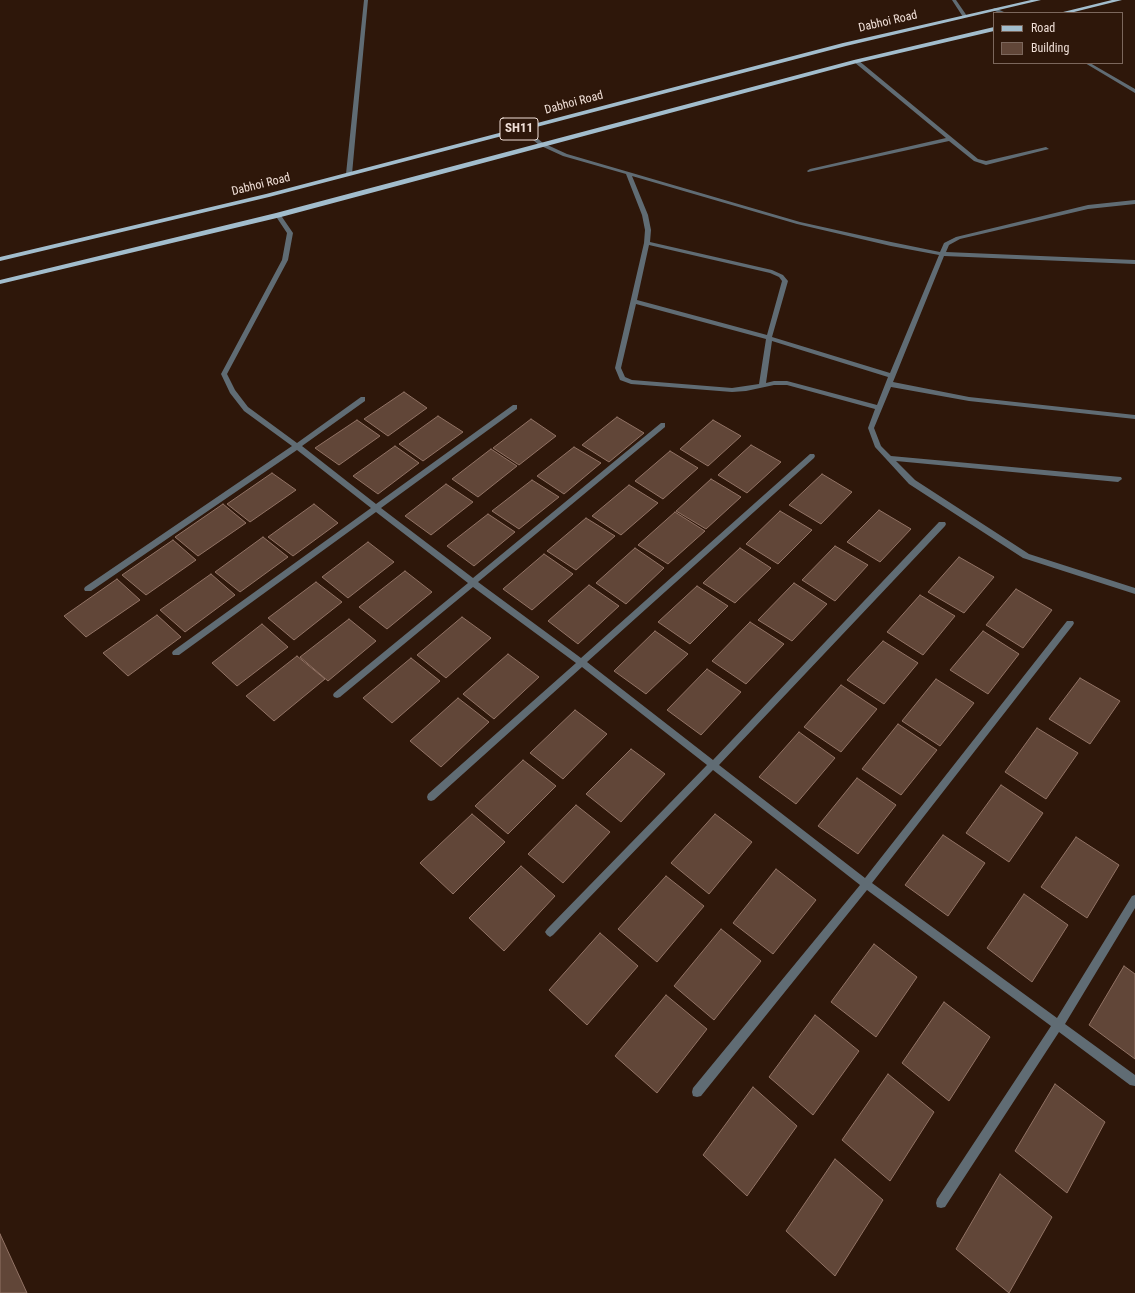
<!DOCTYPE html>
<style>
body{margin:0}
#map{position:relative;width:1135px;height:1293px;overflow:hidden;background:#2e170a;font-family:"Roboto Condensed",sans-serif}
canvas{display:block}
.legend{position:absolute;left:993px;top:12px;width:130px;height:52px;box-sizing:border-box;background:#2e170a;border:1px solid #7c675c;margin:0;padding:5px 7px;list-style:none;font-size:12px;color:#f0dfd7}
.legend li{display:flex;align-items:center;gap:8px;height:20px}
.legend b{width:20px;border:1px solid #7c675c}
</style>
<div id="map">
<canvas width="1135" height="1293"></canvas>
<ul class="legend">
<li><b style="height:5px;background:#a2bdcd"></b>Road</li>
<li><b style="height:11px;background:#614638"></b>Building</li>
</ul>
</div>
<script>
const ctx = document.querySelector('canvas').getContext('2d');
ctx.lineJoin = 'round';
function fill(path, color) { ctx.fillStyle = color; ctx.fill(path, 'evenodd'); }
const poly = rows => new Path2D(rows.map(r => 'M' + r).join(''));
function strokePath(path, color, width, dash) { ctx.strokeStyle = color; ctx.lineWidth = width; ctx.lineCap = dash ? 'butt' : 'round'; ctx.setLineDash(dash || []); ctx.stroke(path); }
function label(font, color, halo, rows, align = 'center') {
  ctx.font = font + ' "Roboto Condensed",sans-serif'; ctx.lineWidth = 3; ctx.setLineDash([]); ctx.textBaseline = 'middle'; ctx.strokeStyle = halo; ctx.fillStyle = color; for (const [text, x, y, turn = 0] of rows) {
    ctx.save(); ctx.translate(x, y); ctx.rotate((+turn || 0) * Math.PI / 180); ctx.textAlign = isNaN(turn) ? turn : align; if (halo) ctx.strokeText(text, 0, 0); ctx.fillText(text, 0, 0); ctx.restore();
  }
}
const building = poly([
 [404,392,427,408,388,436,364,419,404,392],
 [438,416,463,432,423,461,399,444,438,416],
 [617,417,644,433,609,462,582,445,617,417],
 [531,419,556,436,519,465,493,448,531,419],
 [357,420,380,436,339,465,315,448,357,420],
 [713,420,741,436,708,466,680,449,713,420],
 [751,445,781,462,747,493,718,475,751,445],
 [395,446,419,463,378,494,353,476,395,446],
 [574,447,601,463,564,494,537,476,574,447],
 [491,449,517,466,478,497,452,479,491,449],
 [670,451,698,468,663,499,635,481,670,451],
 [272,473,296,490,250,522,227,504,272,473],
 [822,474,852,492,821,524,789,505,822,474],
 [711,479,741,497,706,529,676,511,711,479],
 [532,480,559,497,519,529,492,511,532,480],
 [446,484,473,502,431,535,405,516,446,484],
 [629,485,658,503,621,535,592,516,629,485],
 [223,504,246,523,198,556,175,537,223,504],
 [314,504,338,523,293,556,268,537,314,504],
 [879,510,911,529,880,562,847,542,879,510],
 [780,511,812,530,778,564,746,544,780,511],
 [675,512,705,531,668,564,638,545,675,512],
 [488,514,515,532,474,566,447,546,488,514],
 [586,518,615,536,576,570,547,551,586,518],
 [263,537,288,557,240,592,215,572,263,537],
 [173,540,196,560,146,595,122,575,173,540],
 [368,542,394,562,348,598,322,577,368,542],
 [835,546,868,565,835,601,802,580,835,546],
 [635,548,664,568,626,604,596,583,635,548],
 [740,548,771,568,735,603,703,583,740,548],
 [544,554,573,574,532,610,503,589,544,554],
 [959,557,994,577,964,613,928,592,959,557],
 [405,571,432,592,387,629,359,607,405,571],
 [211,574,235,595,185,632,160,610,211,574],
 [117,579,140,600,86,637,64,616,117,579],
 [316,582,342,602,294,640,268,618,316,582],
 [794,583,827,604,792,641,758,620,794,583],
 [589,585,619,606,578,644,548,621,589,585],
 [697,586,728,606,690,644,658,622,697,586],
 [1016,589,1052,610,1023,648,986,625,1016,589],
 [920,595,955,616,923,655,887,632,920,595],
 [157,615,181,637,128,676,103,653,157,615],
 [462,617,491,638,446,678,417,655,462,617],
 [349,619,376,641,328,681,300,657,349,619],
 [750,622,784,644,746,684,712,661,750,622],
 [262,624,288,647,237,686,212,663,262,624],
 [655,631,688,654,646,694,614,671,655,631],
 [983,631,1019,654,988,694,950,670,983,631],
 [883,641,918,663,884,704,847,680,883,641],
 [508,654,539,677,494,719,463,694,508,654],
 [297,656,325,679,274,721,246,696,297,656],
 [411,658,440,681,392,723,363,698,411,658],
 [707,669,741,692,701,735,667,710,707,669],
 [1080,678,1120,701,1090,744,1049,719,1080,678],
 [936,679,974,703,940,746,902,721,936,679],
 [841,685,877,709,841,752,804,727,841,685],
 [458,698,489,722,441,767,410,741,458,698],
 [575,710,607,734,563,779,530,753,575,710],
 [898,724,937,750,901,795,862,769,898,724],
 [1037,728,1078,753,1046,799,1005,772,1037,728],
 [799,732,835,758,796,804,759,777,799,732],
 [631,749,665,774,621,822,586,794,631,749],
 [523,760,556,786,508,834,475,806,523,760],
 [857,778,896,805,858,854,818,826,857,778],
 [1001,785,1043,813,1009,862,966,833,1001,785],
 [576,805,610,832,563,883,528,854,576,805],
 [472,814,505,842,453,894,420,863,472,814],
 [715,814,752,842,709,894,671,863,715,814],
 [943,835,985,863,948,916,905,885,943,835],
 [1076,837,1119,865,1087,918,1041,887,1076,837],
 [521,866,555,896,504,951,469,918,521,866],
 [776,869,816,900,773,954,733,923,776,869],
 [666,876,704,906,657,962,618,929,666,876],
 [1024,894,1068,925,1032,982,987,948,1024,894],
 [721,929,761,961,714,1020,674,986,721,929],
 [600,933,638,966,587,1025,549,990,600,933],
 [874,944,917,977,876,1037,831,1002,874,944],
 [1124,966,1135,974,1135,1059,1089,1025,1124,966],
 [666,995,707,1029,657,1093,615,1056,666,995],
 [944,1002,990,1037,949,1101,902,1063,944,1002],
 [815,1015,859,1051,813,1115,769,1077,815,1015],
 [888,1074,934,1112,890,1181,842,1140,888,1074],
 [1055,1084,1105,1122,1067,1193,1015,1151,1055,1084],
 [753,1087,797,1126,747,1196,703,1155,753,1087],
 [835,1159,883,1200,835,1276,786,1231,835,1159],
 [1000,1174,1052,1217,1009,1293,956,1249,1000,1174],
 [0,1234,27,1293,0,1293,0,1234]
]);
fill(building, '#614638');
strokePath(building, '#927365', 1);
fill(poly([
 [364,0,368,0,352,174,349,176,346,174,364,0],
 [952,0,956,0,967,16,967,17,963,17,952,0]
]), '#606c74');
fill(poly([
 [995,8,1004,12,1004,13,999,13,993,10,993,9,995,8],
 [854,60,858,60,978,159,986,161,1046,147,1049,149,986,165,974,161,949,141,808,172,807,171,810,169,946,138,854,62,854,60],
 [1085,63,1090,63,1135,89,1135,93,1085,63],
 [520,127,524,127,543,143,567,154,800,222,891,242,940,252,944,243,956,237,1088,205,1135,200,1135,204,1088,209,960,239,949,245,946,252,1135,260,1135,264,944,256,893,382,969,397,1135,415,1135,419,969,401,891,387,874,428,881,446,891,456,1121,477,1122,479,1118,482,896,461,915,480,1029,554,1135,588,1135,594,1023,558,909,484,875,447,868,428,875,409,787,385,774,385,746,391,732,392,631,384,620,380,615,368,644,243,645,230,642,215,626,174,563,156,539,145,520,129,520,127],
 [632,176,797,224,891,246,939,255,890,373,772,337,788,281,783,275,772,270,650,242,651,230,648,215,632,176],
 [649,245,770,273,779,277,782,281,767,335,637,300,649,245],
 [636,304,766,339,759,384,732,388,632,380,625,377,621,368,636,304],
 [772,341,888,377,877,405,787,381,774,381,766,383,772,341],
 [278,213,280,214,293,233,288,260,227,374,235,390,248,407,297,443,361,397,365,397,365,401,302,446,376,504,513,405,517,405,517,409,381,508,473,578,661,423,665,423,665,427,478,582,581,658,810,454,814,454,815,456,814,458,587,662,713,760,939,522,945,522,946,524,945,526,719,765,865,878,1067,621,1073,621,1074,623,1073,625,872,883,1057,1018,1132,896,1135,895,1135,908,1065,1024,1135,1075,1135,1086,1130,1085,1059,1032,945,1207,941,1208,937,1207,936,1203,937,1199,1051,1026,867,890,701,1096,697,1097,693,1096,692,1092,693,1088,860,885,713,770,553,935,550,937,547,935,545,932,547,929,707,765,582,667,434,800,431,801,428,800,427,797,428,794,576,663,473,587,340,697,337,698,334,697,333,695,334,693,468,583,376,512,179,655,173,655,172,653,173,651,371,508,297,450,91,591,85,591,84,589,85,587,292,446,244,411,230,393,221,374,282,260,287,233,275,215,278,213]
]), '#606c74');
fill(poly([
 [1031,0,1041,0,846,46,269,197,0,261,0,257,266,194,843,43,1031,0],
 [1112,0,1122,0,1070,13,1059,13,1112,0],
 [994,27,994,31,857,63,281,217,0,284,0,280,276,213,854,60,994,27]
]), '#a2bdcd');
label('12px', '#f0dfd7', '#2e170a', [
 ["Dabhoi Road",888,22,-13],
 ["Dabhoi Road",574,103,-15],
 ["Dabhoi Road",261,185,-14]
]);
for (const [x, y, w] of [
 [519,129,38]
]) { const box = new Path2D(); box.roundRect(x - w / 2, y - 11, w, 22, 3); ctx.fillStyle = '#2e170a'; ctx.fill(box); strokePath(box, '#f0dfd7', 1); }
label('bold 13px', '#f0dfd7', null, [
 ["SH11",519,129]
]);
</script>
